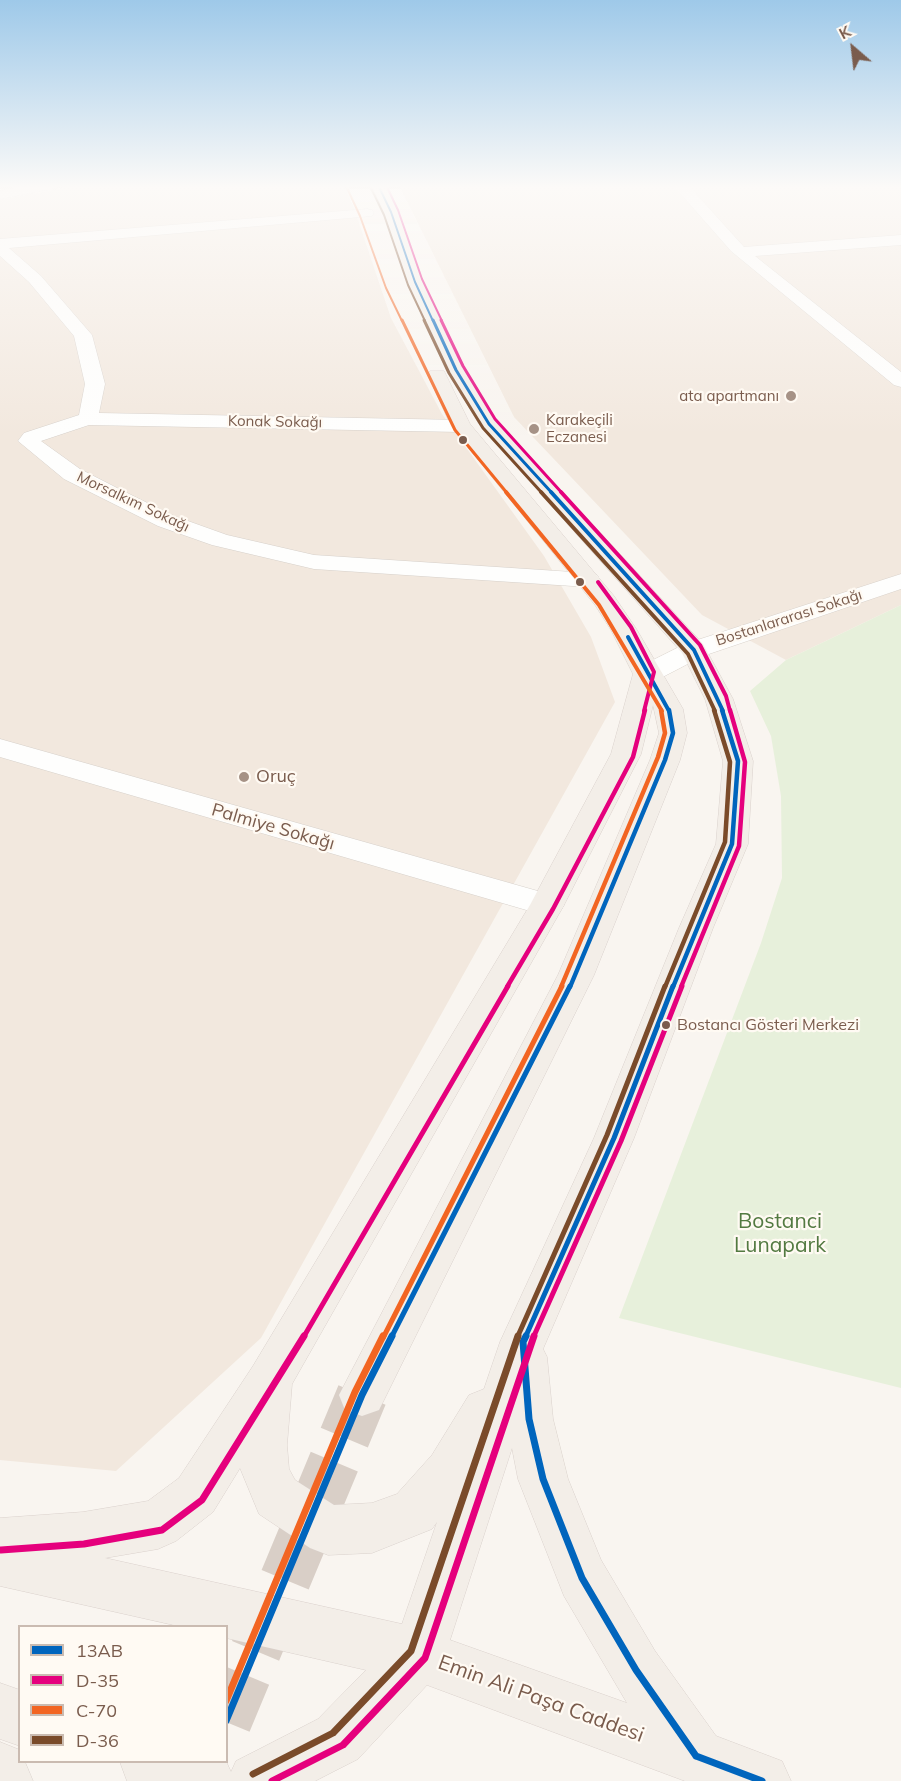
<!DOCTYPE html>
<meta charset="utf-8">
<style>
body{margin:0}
#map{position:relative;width:901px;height:1781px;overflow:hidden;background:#f9f5f0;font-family:Mulish,sans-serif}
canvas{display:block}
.legend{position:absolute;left:18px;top:1625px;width:210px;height:138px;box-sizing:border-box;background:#fffaf3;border:2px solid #cabbb1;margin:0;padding:8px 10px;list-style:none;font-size:18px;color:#7a5c4d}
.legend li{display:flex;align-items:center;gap:12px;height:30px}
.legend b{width:30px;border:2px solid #cabbb1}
.north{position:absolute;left:823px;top:18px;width:60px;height:60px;-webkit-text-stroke:4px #fffaf3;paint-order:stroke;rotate:332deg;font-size:16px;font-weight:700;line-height:24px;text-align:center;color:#7a5c4d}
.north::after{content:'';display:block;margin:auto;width:21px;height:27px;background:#7a5c4d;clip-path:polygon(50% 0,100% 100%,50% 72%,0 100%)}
</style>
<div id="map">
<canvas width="901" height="1781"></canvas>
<ul class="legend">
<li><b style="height:8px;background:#0065bd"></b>13AB</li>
<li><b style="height:8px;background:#e5007d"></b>D-35</li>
<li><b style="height:8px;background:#f26522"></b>C-70</li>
<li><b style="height:8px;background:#7a4b2a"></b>D-36</li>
</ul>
<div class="north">K</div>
</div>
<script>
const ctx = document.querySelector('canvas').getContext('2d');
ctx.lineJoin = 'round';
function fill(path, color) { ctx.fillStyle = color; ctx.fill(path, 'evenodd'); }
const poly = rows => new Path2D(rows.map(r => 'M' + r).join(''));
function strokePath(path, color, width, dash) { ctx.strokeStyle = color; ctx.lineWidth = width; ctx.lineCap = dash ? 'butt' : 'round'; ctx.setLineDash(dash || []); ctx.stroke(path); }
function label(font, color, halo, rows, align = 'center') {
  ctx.font = font + ' Mulish,sans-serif'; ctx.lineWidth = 4.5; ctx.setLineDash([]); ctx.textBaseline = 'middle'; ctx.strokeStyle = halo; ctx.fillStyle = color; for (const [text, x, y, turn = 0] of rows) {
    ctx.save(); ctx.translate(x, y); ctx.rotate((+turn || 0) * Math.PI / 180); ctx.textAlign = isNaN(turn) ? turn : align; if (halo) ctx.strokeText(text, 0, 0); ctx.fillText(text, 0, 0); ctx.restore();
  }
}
fill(poly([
 [77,185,343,185,354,208,391,318,442,414,544,556,591,637,615,702,261,1338,116,1471,0,1460,0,200],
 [399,185,901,185,901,605,786,660,702,615,514,417]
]), '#f2e8de');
fill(poly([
 [901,605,901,1388,619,1318,761,943,782,878,781,796,771,736,750,691,786,660]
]), '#e7f0db');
strokePath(poly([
 [226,1722,362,1395]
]), '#d9cfc7', 51, [51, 26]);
const minor = poly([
 [673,185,688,185,744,247,901,235,901,245,755,256,901,372,901,387,894,385,731,251,673,185],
 [367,209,372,210,374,213,372,216,9,248,41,276,92,335,105,384,99,413,461,420,468,422,471,426,468,430,461,432,89,425,41,441,80,469,117,488,174,516,227,535,314,555,588,573,597,575,600,580,597,585,588,587,314,569,212,545,158,526,64,479,18,441,24,433,79,415,85,384,74,336,29,282,0,256,0,239,367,209],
 [0,739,559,897,564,905,559,913,547,916,0,757,0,739]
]);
const secondary = poly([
 [29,185,59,185,52,189,0,199,0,191,29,185],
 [901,574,901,589,703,656,657,680,647,682,637,680,633,674,637,668,685,644,901,574]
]);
const primary = poly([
 [371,185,385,185,398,212,423,282,465,370,497,421,703,644,733,699,753,761,748,844,713,928,634,1138,543,1349,547,1357,553,1419,568,1479,601,1560,655,1651,716,1736,782,1761,791,1781,685,1781,427,1685,358,1759,315,1781,127,1781,120,1762,226,1761,231,1772,236,1761,318,1719,366,1670,226,1638,226,1626,178,1626,0,1586,0,1518,83,1512,148,1501,179,1478,253,1366,530,905,611,754,633,674,611,630,595,605,451,426,428,375,430,371,444,371,470,424,614,596,637,630,683,709,687,733,680,760,594,975,379,1410,362,1416,345,1410,339,1395,558,975,650,760,659,733,653,705,641,754,564,905,292,1384,287,1445,289,1469,295,1480,334,1505,372,1503,397,1494,432,1455,469,1395,484,1389,500,1342,594,1138,679,928,716,844,723,761,705,699,682,653,479,424,447,370,407,282,384,212,371,185],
 [512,1448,518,1479,564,1596,627,1703,450,1640,512,1448],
 [240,1468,259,1514,310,1548,328,1555,372,1553,432,1529,437,1522,402,1624,105,1558,158,1549,176,1541,213,1512,240,1468],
 [0,1683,20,1690,20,1746,0,1739,0,1683],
 [0,1742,20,1750,20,1762,25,1762,33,1781,0,1781,0,1742]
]);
strokePath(minor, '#d7d1cb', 1);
strokePath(secondary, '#d9d2cb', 1);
strokePath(primary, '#dad1cc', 1);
fill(minor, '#fefefd');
fill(secondary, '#fefefd');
fill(primary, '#f3eee8');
strokePath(poly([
 [378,185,391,212,415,282,433,321]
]), '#0065bd', 2);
strokePath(poly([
 [433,320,456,370,489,424,552,493]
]), '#0065bd', 3);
strokePath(poly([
 [551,492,694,650,723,711],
 [628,637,669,711]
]), '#0065bd', 4);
strokePath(poly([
 [570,987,665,760,673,733,669,710],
 [673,987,732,844,738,761,722,710]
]), '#0065bd', 4.5);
strokePath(poly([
 [391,1338,570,986],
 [525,1338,614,1138,673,986]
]), '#0065bd', 5);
strokePath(poly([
 [526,1336,523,1342,529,1419,543,1479,582,1578,636,1670,696,1756],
 [226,1721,362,1395,392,1336],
 [696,1756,762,1781]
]), '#0065bd', 7);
strokePath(poly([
 [386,185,398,210,422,279,442,321]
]), '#e5007d', 2);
strokePath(poly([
 [441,320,463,366,495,419,562,493]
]), '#e5007d', 3);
strokePath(poly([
 [561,492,700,645,726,696,730,711],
 [598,582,631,627,654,672,644,711]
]), '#e5007d', 4);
strokePath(poly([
 [507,987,553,909,633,757,645,710],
 [681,987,739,846,745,762,730,710]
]), '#e5007d', 4.5);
strokePath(poly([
 [303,1338,508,986],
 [533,1338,621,1141,682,986]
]), '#e5007d', 5);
strokePath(poly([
 [1,1550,84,1544,162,1530,202,1500,304,1336],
 [272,1781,343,1745,425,1658,534,1336]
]), '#e5007d', 7);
strokePath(poly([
 [347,188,360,216,386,288,402,321]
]), '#f26522', 2);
strokePath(poly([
 [402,320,455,430,507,493]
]), '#f26522', 3);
strokePath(poly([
 [506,492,599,605,662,711]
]), '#f26522', 4);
strokePath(poly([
 [561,987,658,757,665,733,661,710]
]), '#f26522', 4.5);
strokePath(poly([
 [383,1338,562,986]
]), '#f26522', 5);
strokePath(poly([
 [226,1701,355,1392,383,1336]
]), '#f26522', 7);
strokePath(poly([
 [371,188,384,215,408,285,425,321]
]), '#7a4b2a', 2);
strokePath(poly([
 [424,320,449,373,483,428,542,493]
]), '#7a4b2a', 3);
strokePath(poly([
 [541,492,688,654,715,711]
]), '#7a4b2a', 4);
strokePath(poly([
 [665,987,725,842,730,762,714,710]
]), '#7a4b2a', 4.5);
strokePath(poly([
 [517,1338,607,1135,665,986]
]), '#7a4b2a', 5);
strokePath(poly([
 [253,1774,333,1733,411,1651,518,1336]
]), '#7a4b2a', 7);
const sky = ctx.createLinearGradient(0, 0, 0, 435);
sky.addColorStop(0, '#9ec9e9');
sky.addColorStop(0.43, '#fcfaf8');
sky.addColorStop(1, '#fcfaf800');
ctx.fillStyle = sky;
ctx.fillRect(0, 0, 901, 435);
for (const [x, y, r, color] of [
 [791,396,6,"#a69286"],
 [534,429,6,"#a69286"],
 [463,440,5,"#7a5c4d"],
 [580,582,5,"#7a5c4d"],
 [244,777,6,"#a69286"],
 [666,1025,5,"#7a5c4d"]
]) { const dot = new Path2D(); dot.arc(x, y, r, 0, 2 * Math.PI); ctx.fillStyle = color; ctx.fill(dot); strokePath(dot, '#fffaf3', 2); }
label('15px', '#7a5c4d', '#fffaf3', [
 ["ata apartmanı",779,396],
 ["Karakeçili",546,420,"left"],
 ["Eczanesi",546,437,"left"]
], 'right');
label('15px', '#7a5c4d', '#fffaf3', [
 ["Konak Sokağı",275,422,1],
 ["Morsalkım Sokağı",133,502,25],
 ["Bostanlararası Sokağı",789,618,-18]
]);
label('16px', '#7a5c4d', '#fffaf3', [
 ["Bostancı Gösteri Merkezi",677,1025]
], 'left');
label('18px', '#7a5c4d', '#fffaf3', [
 ["Oruç",256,777]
], 'left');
label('18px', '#7a5c4d', '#fffaf3', [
 ["Palmiye Sokağı",273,827,16]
]);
label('21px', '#537a41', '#fffaf3', [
 ["Bostanci",780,1222],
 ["Lunapark",780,1246]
]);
label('21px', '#7a5c4d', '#fffaf3', [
 ["Emin Ali Paşa Caddesi",541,1699,20]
]);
</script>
